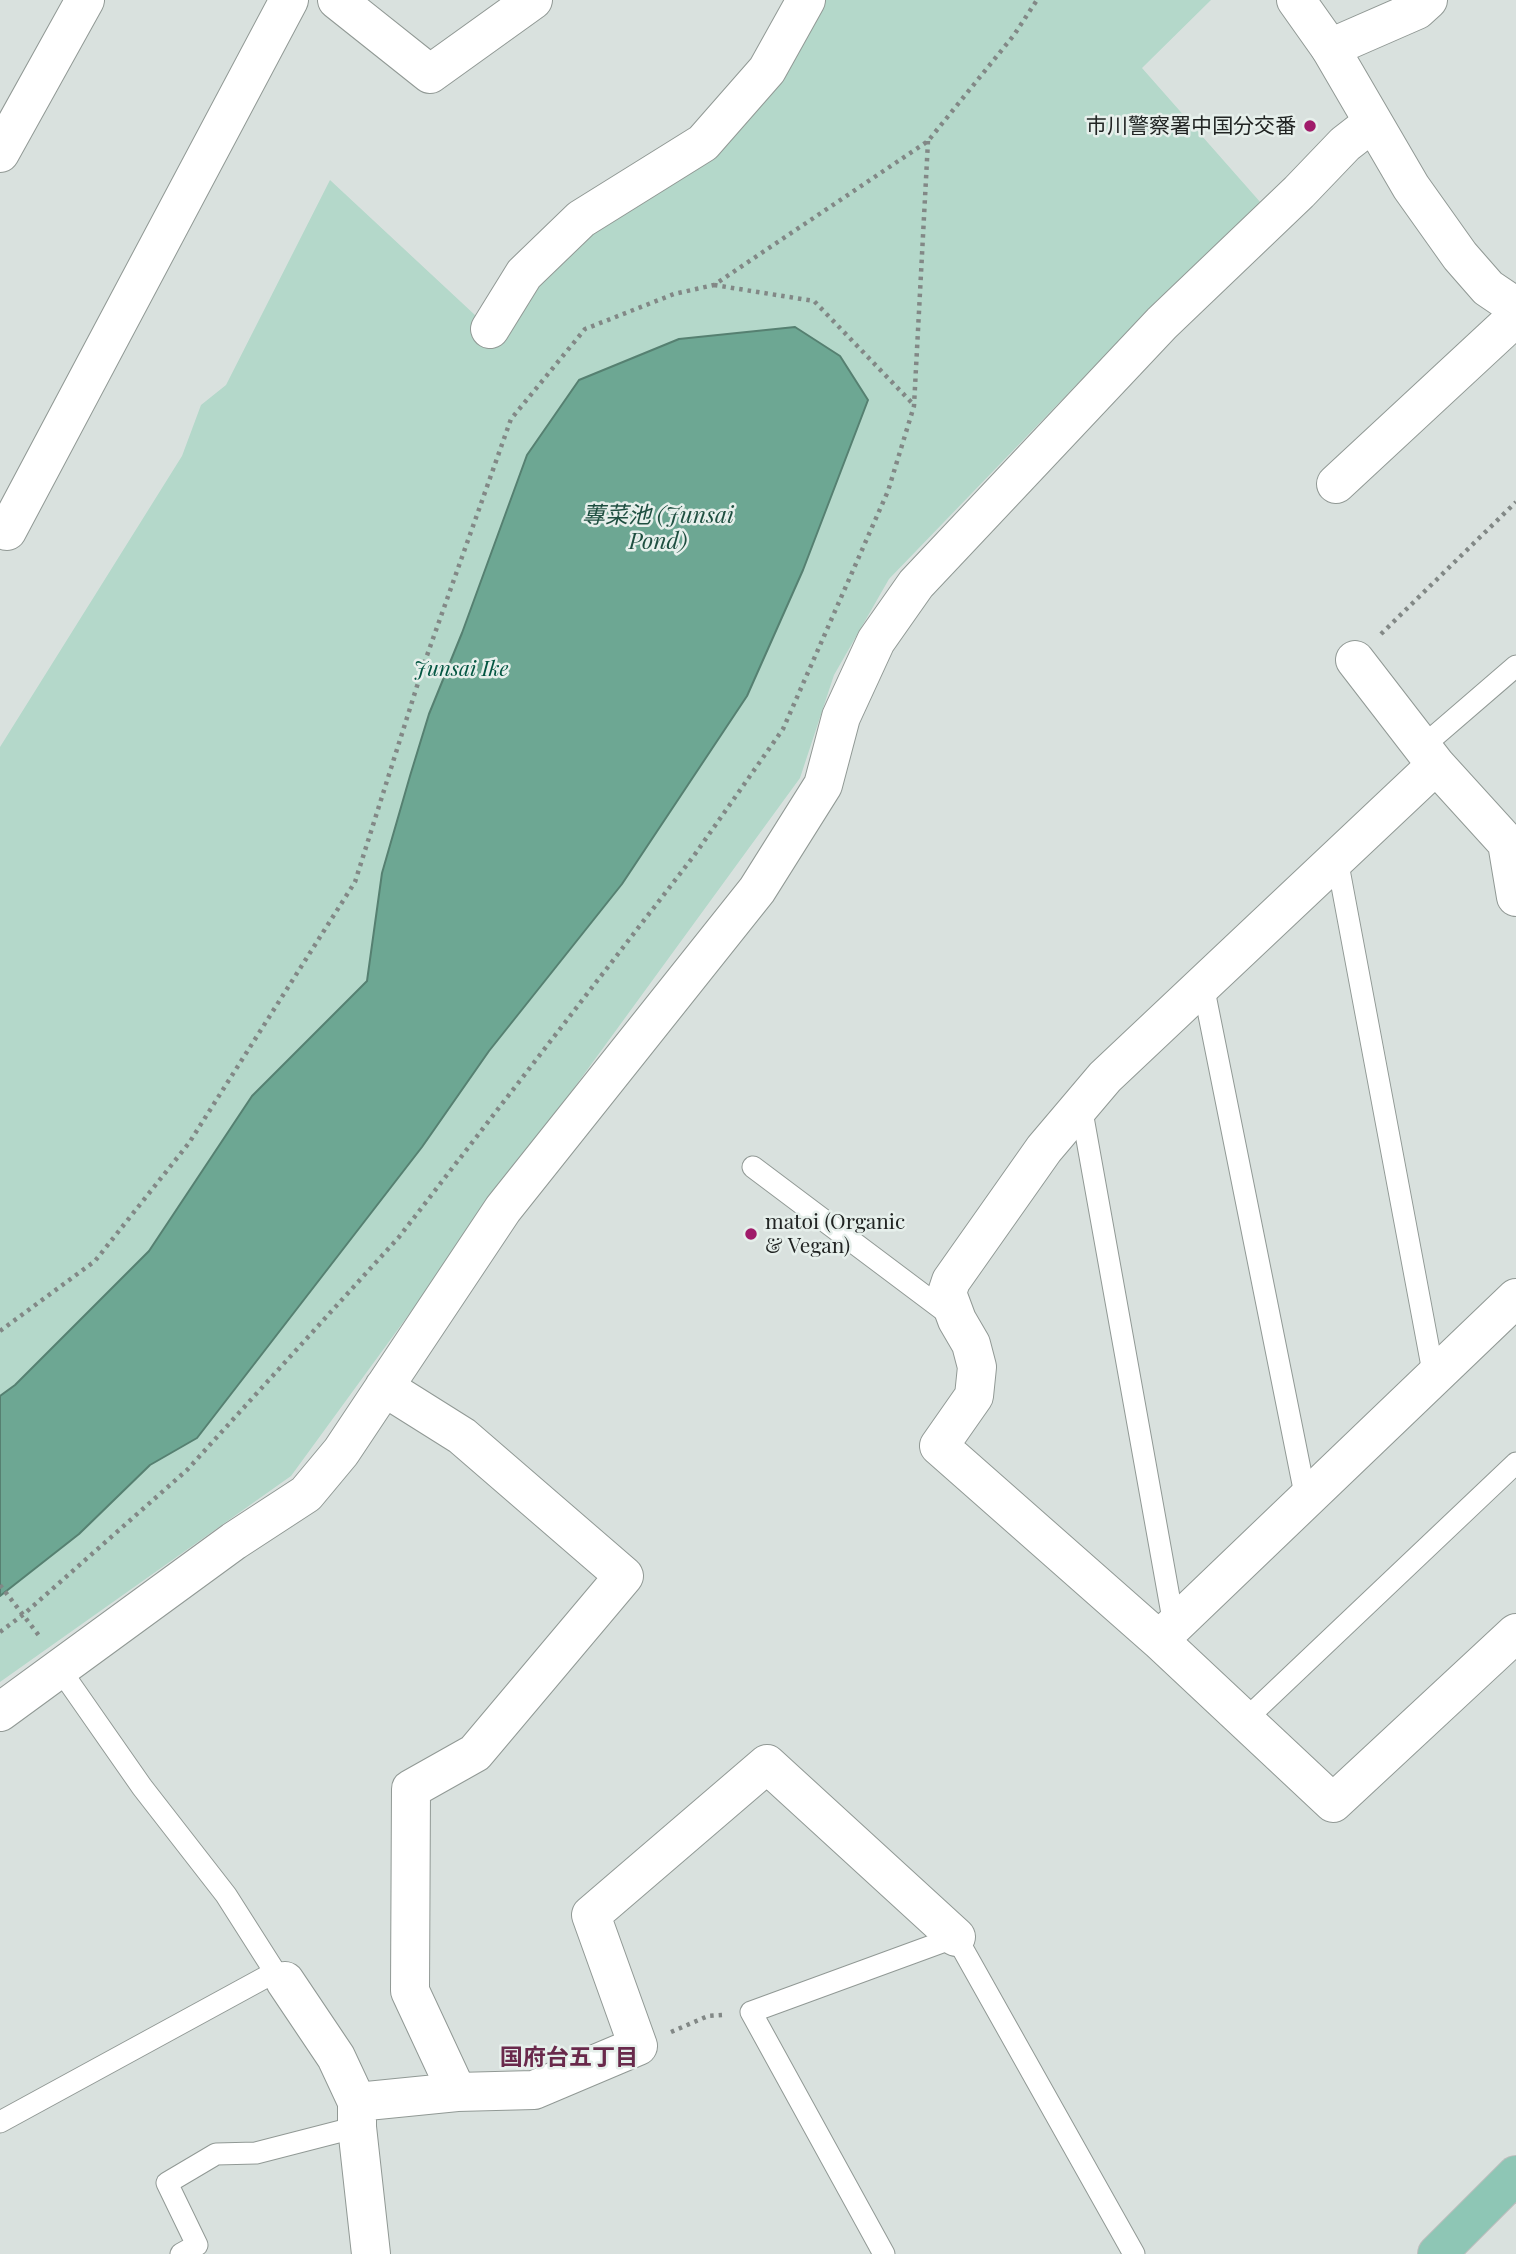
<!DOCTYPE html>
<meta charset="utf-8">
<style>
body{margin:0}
canvas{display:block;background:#d9e1de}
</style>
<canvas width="1516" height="2254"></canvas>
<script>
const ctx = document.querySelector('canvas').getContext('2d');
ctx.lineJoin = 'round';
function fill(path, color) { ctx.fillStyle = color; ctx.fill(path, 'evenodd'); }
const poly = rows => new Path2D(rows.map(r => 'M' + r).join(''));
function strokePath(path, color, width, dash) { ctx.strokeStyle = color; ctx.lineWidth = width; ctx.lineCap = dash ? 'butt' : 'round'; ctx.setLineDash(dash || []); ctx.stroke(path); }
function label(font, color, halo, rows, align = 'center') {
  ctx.font = font + ' "Playfair Display","Noto Sans JP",serif'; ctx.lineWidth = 5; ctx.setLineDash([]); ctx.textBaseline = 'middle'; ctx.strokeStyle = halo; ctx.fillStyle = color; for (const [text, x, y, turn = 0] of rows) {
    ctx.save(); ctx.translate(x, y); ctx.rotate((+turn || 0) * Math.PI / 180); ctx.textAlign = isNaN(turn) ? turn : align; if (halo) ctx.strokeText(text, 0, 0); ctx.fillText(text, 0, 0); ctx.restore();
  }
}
fill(poly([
 [792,0,1211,0,1142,68,1261,203,1139,320,889,579,834,675,800,778,291,1476,0,1682,0,747,182,456,201,405,226,385,330,180,490,329,524,274,703,143]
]), '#b4d8ca');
const water = poly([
 [795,327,840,356,868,400,803,570,747,696,622,884,489,1051,422,1147,197,1438,150,1465,79,1534,0,1596,0,1396,15,1385,149,1251,252,1096,367,981,382,873,410,776,429,714,462,633,527,455,579,380,679,339,795,327]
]);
fill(water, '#6da793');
strokePath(water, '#568071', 2);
const service = poly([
 [1422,747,1516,666],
 [1337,859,1434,1377],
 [1203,985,1306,1499],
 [1081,1106,1174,1625],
 [753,1167,950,1315],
 [59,1668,142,1787,226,1895,275,1972,285,1981],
 [1246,1719,1516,1463],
 [0,2122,275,1972],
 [181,2254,197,2245,167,2183,216,2154,256,2153,357,2127],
 [884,2254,751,2012,956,1937,1134,2254]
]);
const minor = poly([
 [337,0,430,74,533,0],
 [1330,48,1417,10,1428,0],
 [0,153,85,0],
 [490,329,524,274,581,219,703,143,767,70,806,0],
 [1336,484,1516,317],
 [0,527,7,531,289,0],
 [1355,660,1436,765,1516,853],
 [1436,765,1105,1077,1044,1149,951,1281,947,1293,957,1320,971,1344,977,1367,974,1396,939,1446,1159,1640,1333,1803,1516,1633],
 [1507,843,1516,897],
 [1159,1640,1516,1298],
 [0,1712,234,1541,306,1494,341,1452,503,1209,757,890,823,785,841,717,876,641,916,584,1162,323,1299,192,1345,144,1372,123],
 [285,1981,336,2057,357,2102,357,2127,371,2254],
 [457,2092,534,2090,638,2046,591,1915,767,1764,956,1937],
 [357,2102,457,2092,410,1991,411,1789,475,1753,624,1576,462,1436,384,1387]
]);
const tertiary = poly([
 [1296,0,1330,48,1411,187,1460,256,1488,288,1516,307]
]);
const primary = poly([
 [1437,2254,1516,2175]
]);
strokePath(service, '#919995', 23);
strokePath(minor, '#919995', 40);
strokePath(tertiary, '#919995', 40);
strokePath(primary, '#bcbdbd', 40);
strokePath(poly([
 [714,285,814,301,914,405],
 [1381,634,1516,502],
 [0,1331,95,1261,189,1143,355,882,424,664,511,419,585,329,674,294,714,285,928,141,1014,35,1037,0],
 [0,1585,40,1637],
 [0,1632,24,1614,187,1470,399,1237,693,857,783,729,888,491,914,406,928,141],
 [671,2032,708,2016,722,2015]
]), '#828886', 4.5, [3.5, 5]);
strokePath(service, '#fff', 21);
strokePath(minor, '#fff', 38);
strokePath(tertiary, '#fff', 38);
strokePath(primary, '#8ec6b5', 38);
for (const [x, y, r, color] of [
 [1310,126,7,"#a01b6a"],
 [751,1234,7,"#a01b6a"]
]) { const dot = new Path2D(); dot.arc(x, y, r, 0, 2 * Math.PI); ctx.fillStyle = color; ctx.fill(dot); strokePath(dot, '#e6efeb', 2.5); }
label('21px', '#212423', '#e6efeb', [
 ["市川警察署中国分交番",1296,126],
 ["matoi (Organic",765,1222,"left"],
 ["& Vegan)",765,1246,"left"]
], 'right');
label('italic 21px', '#025541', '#e6efeb', [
 ["Junsai Ike",461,669]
]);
label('italic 23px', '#1e4f40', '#e6efeb', [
 ["蓴菜池 (Junsai",658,516],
 ["Pond)",658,542]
]);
label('bold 23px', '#69294b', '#e6efeb', [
 ["国府台五丁目",569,2058]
]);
</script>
